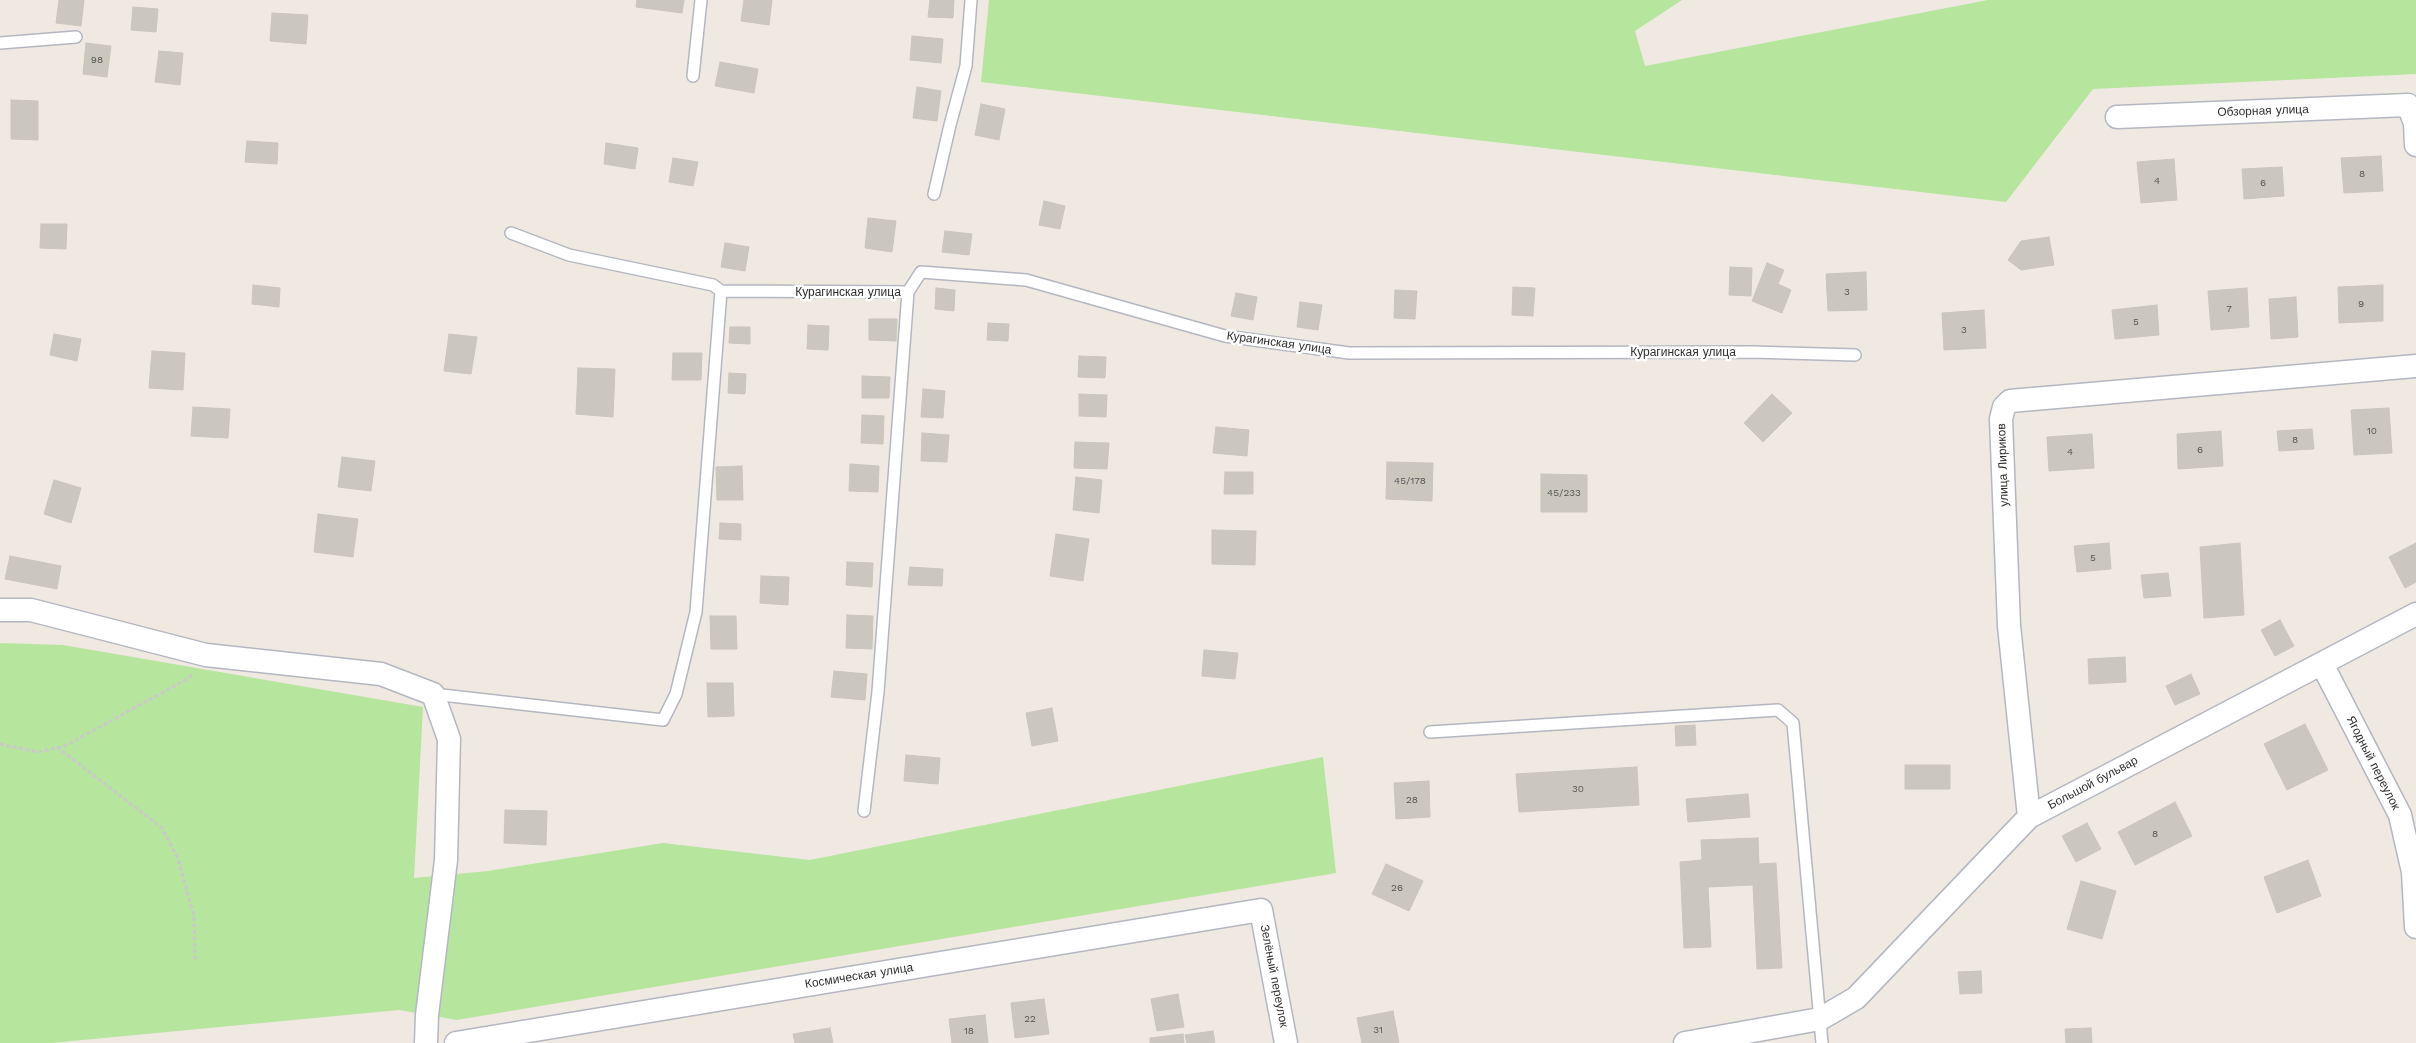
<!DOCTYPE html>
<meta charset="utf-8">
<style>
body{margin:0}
canvas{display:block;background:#efe9e1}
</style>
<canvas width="2416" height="1043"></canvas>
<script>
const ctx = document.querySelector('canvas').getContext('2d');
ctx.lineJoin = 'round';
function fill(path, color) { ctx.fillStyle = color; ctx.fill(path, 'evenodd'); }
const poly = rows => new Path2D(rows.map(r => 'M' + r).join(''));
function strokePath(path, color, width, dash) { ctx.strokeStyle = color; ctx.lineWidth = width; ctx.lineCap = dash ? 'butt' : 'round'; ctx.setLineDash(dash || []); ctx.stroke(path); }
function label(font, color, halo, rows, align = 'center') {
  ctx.font = font + ' "Work Sans",sans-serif'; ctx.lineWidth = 5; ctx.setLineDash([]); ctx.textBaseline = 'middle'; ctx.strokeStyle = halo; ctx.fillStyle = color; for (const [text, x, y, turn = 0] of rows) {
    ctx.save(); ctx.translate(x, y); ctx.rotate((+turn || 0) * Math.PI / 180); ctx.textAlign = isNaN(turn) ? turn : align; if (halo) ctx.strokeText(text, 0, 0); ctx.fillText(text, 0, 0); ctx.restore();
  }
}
fill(poly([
 [989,0,1682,0,1635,31,1645,66,1988,0,2416,0,2416,74,2093,89,2006,202,981,82],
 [0,643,63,645,423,707,414,878,488,871,663,843,810,860,1323,757,1336,873,457,1020,399,1010,51,1043,0,1043]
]), '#b6e59e');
const building = poly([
 [59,0,84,0,81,26,56,23,59,0],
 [637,0,684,0,682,13,636,7,637,0],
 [744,0,772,0,769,25,741,21,744,0],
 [930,0,954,0,953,18,928,17,930,0],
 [133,7,158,9,156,32,131,30,133,7],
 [272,13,308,15,306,44,270,41,272,13],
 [912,36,943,39,941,63,910,60,912,36],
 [86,43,111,46,107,77,83,74,86,43],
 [159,51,183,53,180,85,155,82,159,51],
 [720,62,758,69,754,93,715,86,720,62],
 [917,87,941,91,937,121,913,118,917,87],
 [11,100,38,101,38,140,11,139,11,100],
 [981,104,1005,109,999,140,975,135,981,104],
 [247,141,278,143,277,164,245,162,247,141],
 [606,143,638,148,635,169,604,164,606,143],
 [2381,156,2383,191,2344,193,2341,158,2381,156],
 [673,158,698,162,693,186,669,182,673,158],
 [2174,159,2177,200,2141,203,2137,162,2174,159],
 [2282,167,2284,196,2244,199,2242,169,2282,167],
 [1044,201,1065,206,1060,229,1039,225,1044,201],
 [868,218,896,221,892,252,865,248,868,218],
 [41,224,67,224,66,249,40,248,41,224],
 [945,231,972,234,969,255,942,252,945,231],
 [2049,237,2054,265,2021,270,2008,260,2021,241,2049,237],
 [725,243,749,247,745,271,721,267,725,243],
 [1767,263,1784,270,1778,284,1791,290,1782,313,1752,301,1767,263],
 [1730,267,1752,268,1751,296,1729,295,1730,267],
 [1866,272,1867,310,1828,311,1826,274,1866,272],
 [253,285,280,288,279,307,252,304,253,285],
 [2383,285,2383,321,2339,323,2338,287,2383,285],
 [1513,287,1535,288,1533,316,1512,315,1513,287],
 [936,288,955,290,954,311,935,309,936,288],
 [2247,288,2249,327,2211,330,2208,291,2247,288],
 [1395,290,1417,291,1415,319,1394,318,1395,290],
 [1236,293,1257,297,1253,320,1231,316,1236,293],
 [2296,297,2298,337,2271,339,2269,299,2296,297],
 [1300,302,1322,305,1318,330,1297,327,1300,302],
 [2157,305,2159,335,2115,339,2112,310,2157,305],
 [1984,310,1986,348,1944,350,1942,313,1984,310],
 [869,319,897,319,896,341,869,340,869,319],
 [988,323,1009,324,1008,341,987,340,988,323],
 [808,325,829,326,828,350,807,349,808,325],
 [730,327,750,327,750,344,729,343,730,327],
 [54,334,81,339,77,361,50,355,54,334],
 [449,334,477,337,471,374,444,371,449,334],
 [152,351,185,353,183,390,149,388,152,351],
 [673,353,702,353,701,380,672,380,673,353],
 [1079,356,1106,357,1105,378,1078,377,1079,356],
 [578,368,615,369,613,417,576,414,578,368],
 [729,373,746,374,745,394,728,393,729,373],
 [862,376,890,377,889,398,862,398,862,376],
 [923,389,945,391,943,418,921,417,923,389],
 [1079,394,1107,395,1106,417,1079,416,1079,394],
 [1772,394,1792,413,1763,442,1744,423,1772,394],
 [193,407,230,409,228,438,191,436,193,407],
 [2389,408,2392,453,2354,455,2351,410,2389,408],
 [862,415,884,416,883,444,861,443,862,415],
 [1216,427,1249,430,1247,456,1213,453,1216,427],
 [2312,429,2314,449,2279,451,2277,431,2312,429],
 [2221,431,2223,466,2178,469,2177,434,2221,431],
 [922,433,949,435,947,462,921,461,922,433],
 [2092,434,2094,468,2049,471,2047,437,2092,434],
 [1075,442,1109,443,1107,469,1074,468,1075,442],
 [342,457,375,461,371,491,338,487,342,457],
 [1387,462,1433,463,1432,501,1386,499,1387,462],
 [850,464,879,466,878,492,849,491,850,464],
 [742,466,743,500,717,500,716,467,742,466],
 [1225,472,1253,472,1253,494,1224,494,1225,472],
 [1541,474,1587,475,1587,512,1541,512,1541,474],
 [1076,477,1102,480,1099,513,1073,510,1076,477],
 [54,480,81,488,71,523,44,514,54,480],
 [318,514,358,519,353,557,314,552,318,514],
 [720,523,741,524,741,540,719,539,720,523],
 [1212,530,1256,531,1255,565,1212,564,1212,530],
 [1056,534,1089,539,1083,581,1050,576,1056,534],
 [2109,543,2111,569,2077,572,2074,546,2109,543],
 [2240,543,2244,615,2204,618,2200,547,2240,543],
 [2416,543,2416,582,2405,588,2389,557,2416,543],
 [10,556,61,566,57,589,5,579,10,556],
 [847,562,873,563,872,587,846,585,847,562],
 [910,567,943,569,942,586,908,585,910,567],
 [2168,573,2171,596,2144,598,2141,575,2168,573],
 [761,576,789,577,788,605,760,603,761,576],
 [847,615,873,616,872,649,846,648,847,615],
 [710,616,736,616,737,649,711,649,710,616],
 [2280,620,2294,646,2275,656,2261,630,2280,620],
 [1204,650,1238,653,1235,679,1202,676,1204,650],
 [2125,657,2126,682,2089,684,2088,659,2125,657],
 [834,671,867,674,865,700,831,697,834,671],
 [2191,674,2200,694,2175,705,2166,686,2191,674],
 [707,683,733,683,734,716,708,717,707,683],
 [1052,708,1058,741,1032,746,1026,713,1052,708],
 [2305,724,2328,770,2287,790,2264,744,2305,724],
 [1695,725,1696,745,1676,746,1675,726,1695,725],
 [906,755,940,758,938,784,904,781,906,755],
 [1905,765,1950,765,1950,789,1905,789,1905,765],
 [1637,767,1639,805,1519,812,1516,774,1637,767],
 [1429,781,1430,817,1396,819,1394,783,1429,781],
 [1748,794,1750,817,1688,822,1686,799,1748,794],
 [2175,802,2192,836,2135,865,2118,832,2175,802],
 [505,810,547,811,546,845,504,843,505,810],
 [2087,823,2101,849,2076,862,2062,836,2087,823],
 [1758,838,1759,864,1776,863,1782,968,1757,969,1753,885,1708,887,1711,947,1684,948,1680,862,1702,860,1701,840,1758,838],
 [2308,860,2321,896,2277,913,2264,877,2308,860],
 [1386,864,1423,881,1409,911,1372,894,1386,864],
 [2081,881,2116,891,2102,939,2067,929,2081,881],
 [1981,971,1982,993,1960,994,1958,972,1981,971],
 [1178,994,1184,1027,1157,1031,1151,999,1178,994],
 [1044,999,1049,1034,1015,1038,1011,1003,1044,999],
 [1393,1011,1399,1043,1362,1043,1357,1018,1393,1011],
 [985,1015,988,1043,952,1043,949,1019,985,1015],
 [830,1028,833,1043,795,1043,793,1034,830,1028],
 [2091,1028,2092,1043,2066,1043,2065,1029,2091,1028],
 [1213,1031,1215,1043,1187,1043,1185,1035,1213,1031],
 [1183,1034,1184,1043,1150,1043,1150,1038,1183,1034]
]);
fill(building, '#cbc7bf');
strokePath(building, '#cbc5ba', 1);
const lane = poly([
 [0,43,76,37],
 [693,76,701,0],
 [934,194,950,125,966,66,971,0],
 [721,291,908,292,921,272,1026,280,1225,336,1349,353,1752,352,1855,355],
 [433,694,663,720,676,694,696,612,721,291,713,285,569,255,511,233],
 [1430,732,1778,710,1793,723,1822,1043],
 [864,811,878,692,908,292]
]);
const street = poly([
 [2117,117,2408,105,2415,123,2416,145],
 [0,610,31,610,206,655,381,674,433,694,449,739,446,860,427,1015,426,1043],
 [2322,664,2400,815,2413,872,2416,927],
 [2029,817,2009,626,2001,419,2004,407,2010,401,2416,366],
 [456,1043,1261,910,1286,1043],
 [1685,1043,1820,1019,1856,998,2029,817,2416,614]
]);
strokePath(lane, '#b4b7c1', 14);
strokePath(street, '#b4b7c1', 25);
strokePath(poly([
 [0,744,38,752,65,746,189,678,193,673],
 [57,747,162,828,178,859,194,916,195,960]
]), '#c9c9c9', 3, [4, 2.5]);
strokePath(lane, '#fff', 11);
strokePath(street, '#fff', 22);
label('10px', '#555452', null, [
 ["98",97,60],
 ["8",2362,174],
 ["4",2157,181],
 ["6",2263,183],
 ["3",1847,292],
 ["9",2361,304],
 ["7",2229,309],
 ["5",2136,322],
 ["3",1964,330],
 ["10",2372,431],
 ["8",2295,440],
 ["6",2200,450],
 ["4",2070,452],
 ["45/178",1410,481],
 ["45/233",1564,493],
 ["5",2093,558],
 ["30",1578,789],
 ["28",1412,800],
 ["8",2155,834],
 ["26",1397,888],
 ["22",1030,1019],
 ["31",1378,1030],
 ["18",969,1031]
]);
label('12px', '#2e2e2e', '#fff', [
 ["Обзорная улица",2263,111,-2],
 ["Курагинская улица",848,292],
 ["Курагинская улица",1279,343,8],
 ["Курагинская улица",1683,352],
 ["улица Лириков",2003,465,-92],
 ["Ягодный переулок",2373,763,63],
 ["Большой бульвар",2093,783,-28],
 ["Космическая улица",859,976,-9],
 ["Зелёный переулок",1274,976,79]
]);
</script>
